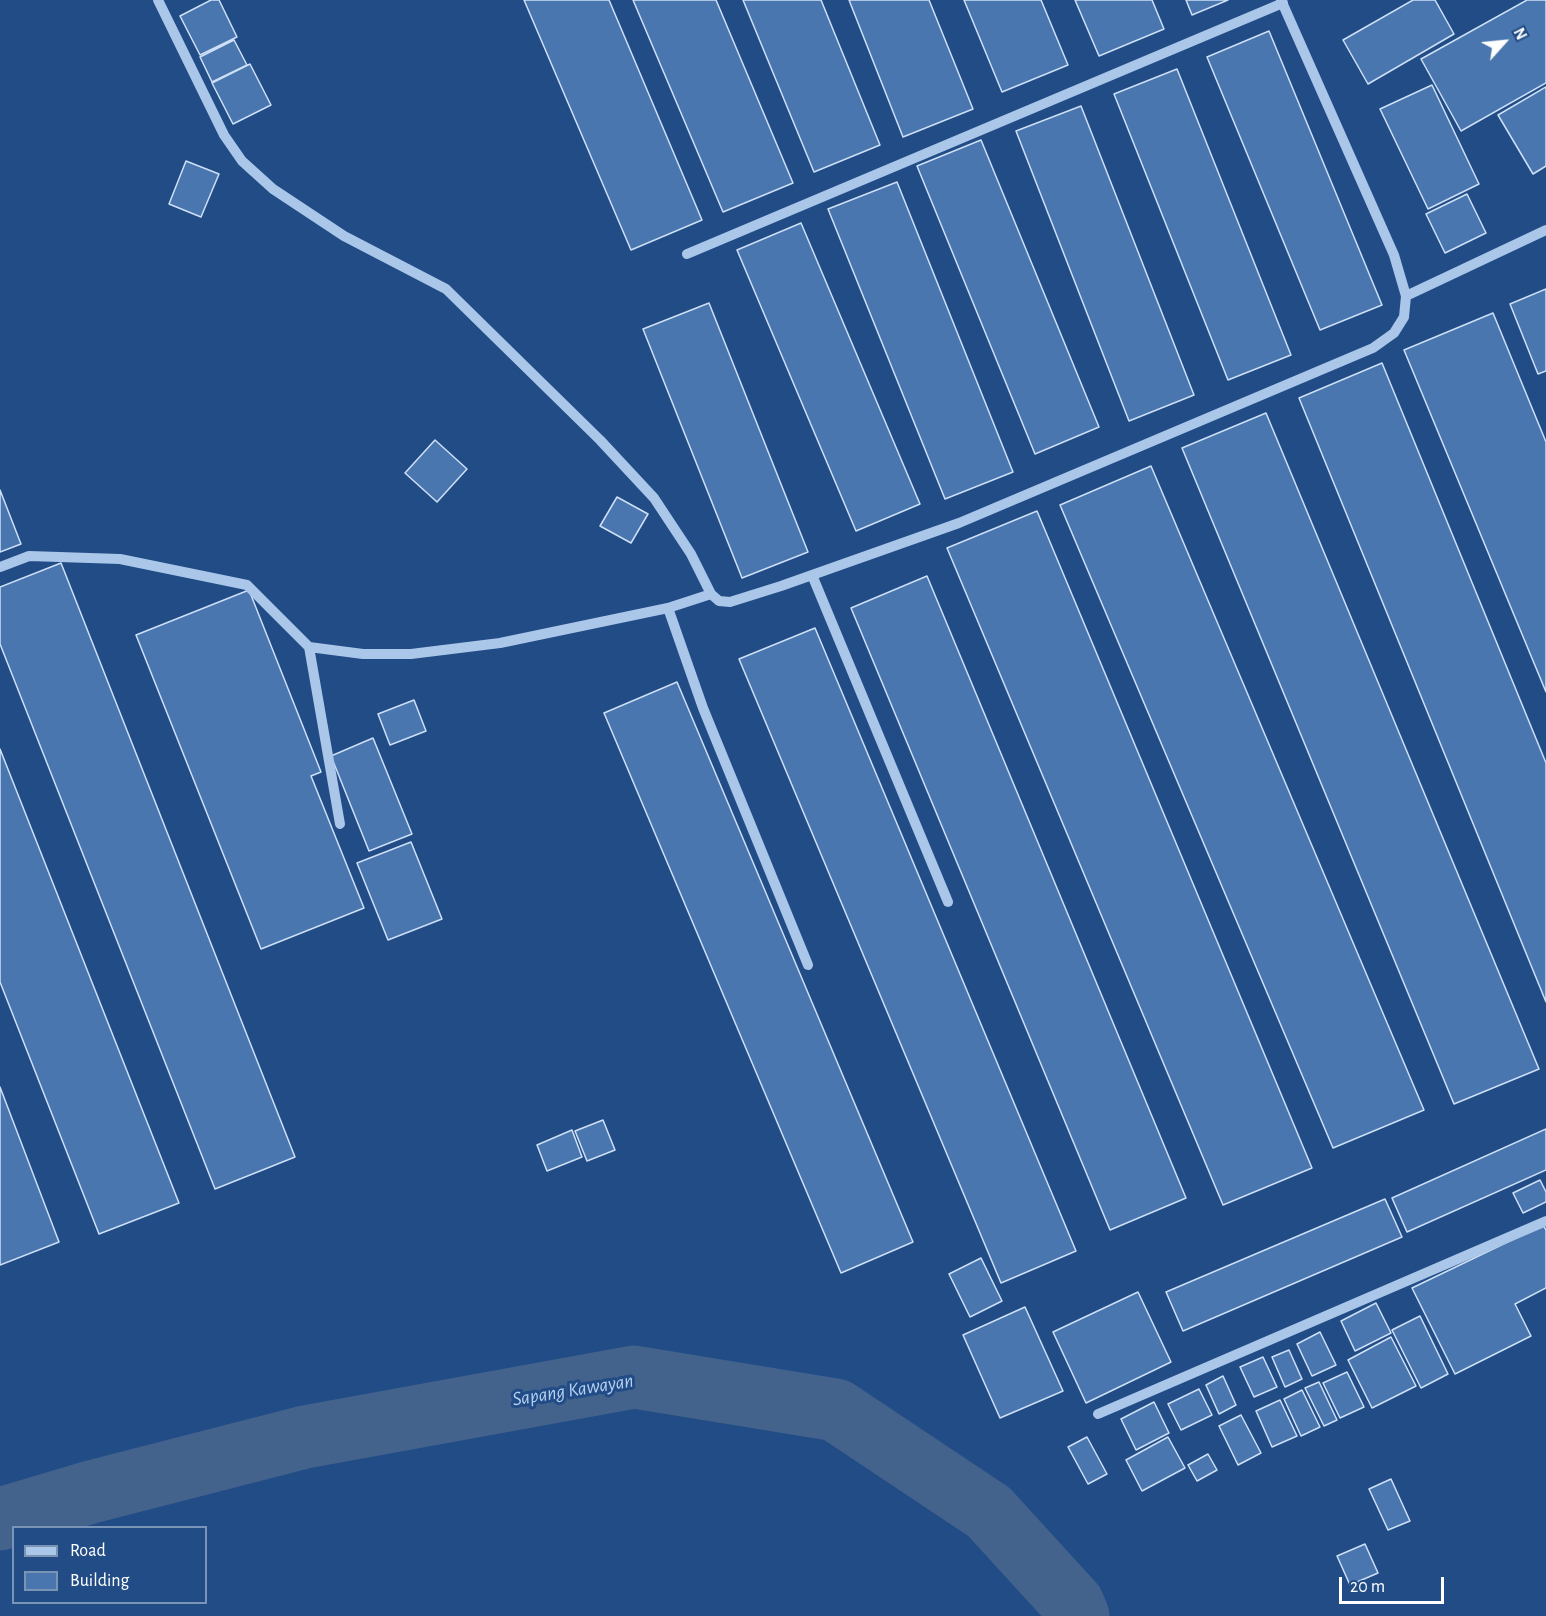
<!DOCTYPE html>
<style>
body{margin:0}
#map{position:relative;width:1546px;height:1616px;overflow:hidden;background:#214c86;font-family:"Alegreya Sans",sans-serif}
canvas{display:block}
.legend{position:absolute;left:12px;top:1526px;width:195px;height:78px;box-sizing:border-box;background:#214c86;border:2px solid #7a94b6;margin:0;padding:8px 10px;list-style:none;font-size:18px;color:#fff}
.legend li{display:flex;align-items:center;gap:12px;height:30px}
.legend b{width:30px;border:2px solid #7a94b6}
.north{position:absolute;left:1474px;top:12px;width:60px;height:60px;-webkit-text-stroke:4px #214c86;paint-order:stroke;rotate:63deg;font-size:16px;font-weight:700;line-height:24px;text-align:center;color:#fff}
.north::after{content:'';display:block;margin:auto;width:21px;height:27px;background:#fff;clip-path:polygon(50% 0,100% 100%,50% 72%,0 100%)}
.scale{position:absolute;left:1339px;top:1577px;width:105px;height:27px;box-sizing:border-box;border:3px solid #fff;border-top:0;padding-left:8px;font-size:18px;line-height:21px;white-space:nowrap;color:#fff;-webkit-text-stroke:4px #214c86;paint-order:stroke}
</style>
<div id="map">
<canvas width="1546" height="1616"></canvas>
<ul class="legend">
<li><b style="height:8px;background:#aac6e9"></b>Road</li>
<li><b style="height:16px;background:#4976ae"></b>Building</li>
</ul>
<div class="north">N</div>
<div class="scale">20 m</div>
</div>
<script>
const ctx = document.querySelector('canvas').getContext('2d');
ctx.lineJoin = 'round';
const poly = rows => new Path2D(rows.map(r => 'M' + r).join(''));
function strokePath(path, color, width, dash) { ctx.strokeStyle = color; ctx.lineWidth = width; ctx.lineCap = dash ? 'butt' : 'round'; ctx.setLineDash(dash || []); ctx.stroke(path); }
function fill(path, color) { ctx.fillStyle = color; ctx.fill(path, 'evenodd'); }
function label(font, color, halo, rows, align = 'center') {
  ctx.font = font + ' "Alegreya Sans",sans-serif'; ctx.lineWidth = 6; ctx.setLineDash([]); ctx.textBaseline = 'middle'; ctx.strokeStyle = halo; ctx.fillStyle = color; for (const [text, x, y, turn = 0] of rows) {
    ctx.save(); ctx.translate(x, y); ctx.rotate((+turn || 0) * Math.PI / 180); ctx.textAlign = isNaN(turn) ? turn : align; if (halo) ctx.strokeText(text, 0, 0); ctx.fillText(text, 0, 0); ctx.restore();
  }
}
strokePath(poly([
 [0,1519,91,1492,305,1437,634,1377,836,1410,989,1512,1073,1604,1078,1616]
]), '#43628c', 63);
const building = poly([
 [211,0,219,0,237,37,200,55,180,16,211,0],
 [524,0,609,0,702,220,631,250,524,0],
 [633,0,716,0,793,183,723,212,633,0],
 [743,0,821,0,880,145,814,172,743,0],
 [849,0,929,0,973,109,903,137,849,0],
 [964,0,1041,0,1068,65,1002,92,964,0],
 [1075,0,1152,0,1164,29,1099,56,1075,0],
 [1186,0,1228,0,1192,15,1186,0],
 [1413,0,1435,0,1454,34,1368,84,1343,40,1413,0],
 [1527,0,1546,0,1546,83,1461,131,1421,59,1527,0],
 [1269,31,1382,305,1320,330,1207,57,1269,31],
 [234,40,247,65,212,82,200,57,234,40],
 [250,64,271,105,233,124,212,83,250,64],
 [1177,69,1291,355,1228,380,1114,94,1177,69],
 [1432,85,1479,184,1428,209,1380,109,1432,85],
 [1546,87,1546,166,1533,174,1498,115,1546,87],
 [1081,106,1194,395,1129,421,1016,131,1081,106],
 [981,140,1099,427,1035,454,917,166,981,140],
 [186,161,219,174,201,217,169,204,186,161],
 [897,182,1013,472,945,499,828,209,897,182],
 [1467,194,1486,233,1445,253,1426,214,1467,194],
 [801,223,920,504,856,531,737,250,801,223],
 [1546,289,1546,371,1538,374,1510,304,1546,289],
 [709,303,808,552,742,578,643,329,709,303],
 [1493,313,1546,442,1546,692,1404,350,1493,313],
 [1382,363,1546,763,1546,1002,1299,398,1382,363],
 [1266,413,1539,1069,1454,1104,1182,448,1266,413],
 [435,440,467,469,437,502,405,473,435,440],
 [1151,466,1424,1110,1333,1148,1060,505,1151,466],
 [0,490,21,544,0,552,0,490],
 [617,497,648,514,631,543,600,526,617,497],
 [1037,511,1312,1168,1223,1205,947,548,1037,511],
 [61,563,295,1157,215,1189,0,644,0,587,61,563],
 [927,576,1186,1198,1110,1230,851,608,927,576],
 [249,590,321,772,311,776,364,908,261,949,136,635,249,590],
 [815,628,1076,1251,1001,1283,739,659,815,628],
 [677,682,913,1242,841,1273,604,713,677,682],
 [414,700,426,731,390,745,378,714,414,700],
 [373,738,412,834,369,851,331,756,373,738],
 [0,749,179,1203,99,1234,0,982,0,749],
 [411,842,442,919,388,940,357,863,411,842],
 [0,1087,59,1242,0,1265,0,1087],
 [603,1120,615,1150,587,1161,575,1131,603,1120],
 [1546,1129,1546,1170,1407,1232,1392,1198,1546,1129],
 [572,1130,582,1157,547,1171,537,1145,572,1130],
 [1540,1180,1546,1192,1546,1202,1523,1213,1513,1193,1540,1180],
 [1385,1199,1402,1237,1183,1331,1166,1292,1385,1199],
 [1543,1225,1546,1230,1546,1288,1515,1304,1531,1336,1455,1374,1412,1288,1543,1225],
 [981,1258,1002,1301,970,1317,949,1274,981,1258],
 [1138,1292,1171,1362,1086,1403,1053,1332,1138,1292],
 [1376,1303,1391,1333,1355,1351,1341,1321,1376,1303],
 [1025,1307,1063,1391,1000,1418,963,1335,1025,1307],
 [1420,1316,1448,1374,1421,1388,1392,1330,1420,1316],
 [1320,1332,1336,1365,1312,1376,1297,1344,1320,1332],
 [1391,1337,1416,1386,1372,1408,1348,1360,1391,1337],
 [1289,1350,1302,1379,1285,1387,1272,1357,1289,1350],
 [1263,1357,1277,1387,1254,1397,1240,1367,1263,1357],
 [1347,1372,1364,1407,1340,1418,1323,1383,1347,1372],
 [1223,1376,1236,1405,1219,1414,1206,1385,1223,1376],
 [1319,1382,1337,1420,1324,1426,1305,1388,1319,1382],
 [1199,1389,1212,1415,1181,1430,1168,1404,1199,1389],
 [1302,1390,1320,1427,1301,1436,1284,1399,1302,1390],
 [1280,1400,1297,1436,1272,1447,1256,1411,1280,1400],
 [1154,1402,1169,1433,1136,1450,1121,1419,1154,1402],
 [1241,1415,1261,1453,1238,1465,1219,1426,1241,1415],
 [1087,1437,1107,1474,1088,1484,1068,1447,1087,1437],
 [1168,1437,1185,1468,1142,1491,1126,1460,1168,1437],
 [1208,1454,1217,1470,1197,1481,1188,1465,1208,1454],
 [1391,1479,1410,1521,1388,1530,1369,1489,1391,1479],
 [1365,1544,1378,1573,1350,1585,1337,1556,1365,1544]
]);
fill(building, '#4976ae');
strokePath(building, '#cee0f7', 1.5);
strokePath(poly([
 [158,0,224,135,242,161,273,189,344,236,446,289,600,440,654,498,691,554,711,594,719,601,730,602,781,586,959,523,1373,348,1394,333,1404,317,1406,296,1394,255,1281,0],
 [687,254,1283,3],
 [1406,296,1546,230],
 [0,567,29,556,120,559,247,585,309,647,363,654,411,654,500,643,668,608,711,594],
 [812,575,948,902],
 [668,608,703,708,808,965],
 [309,647,340,824],
 [1098,1414,1546,1221]
]), '#aac6e9', 10);
label('italic 20px', '#b5d0f1', '#214c86', [
 ["Sapang Kawayan",573,1390,-9]
]);
</script>
